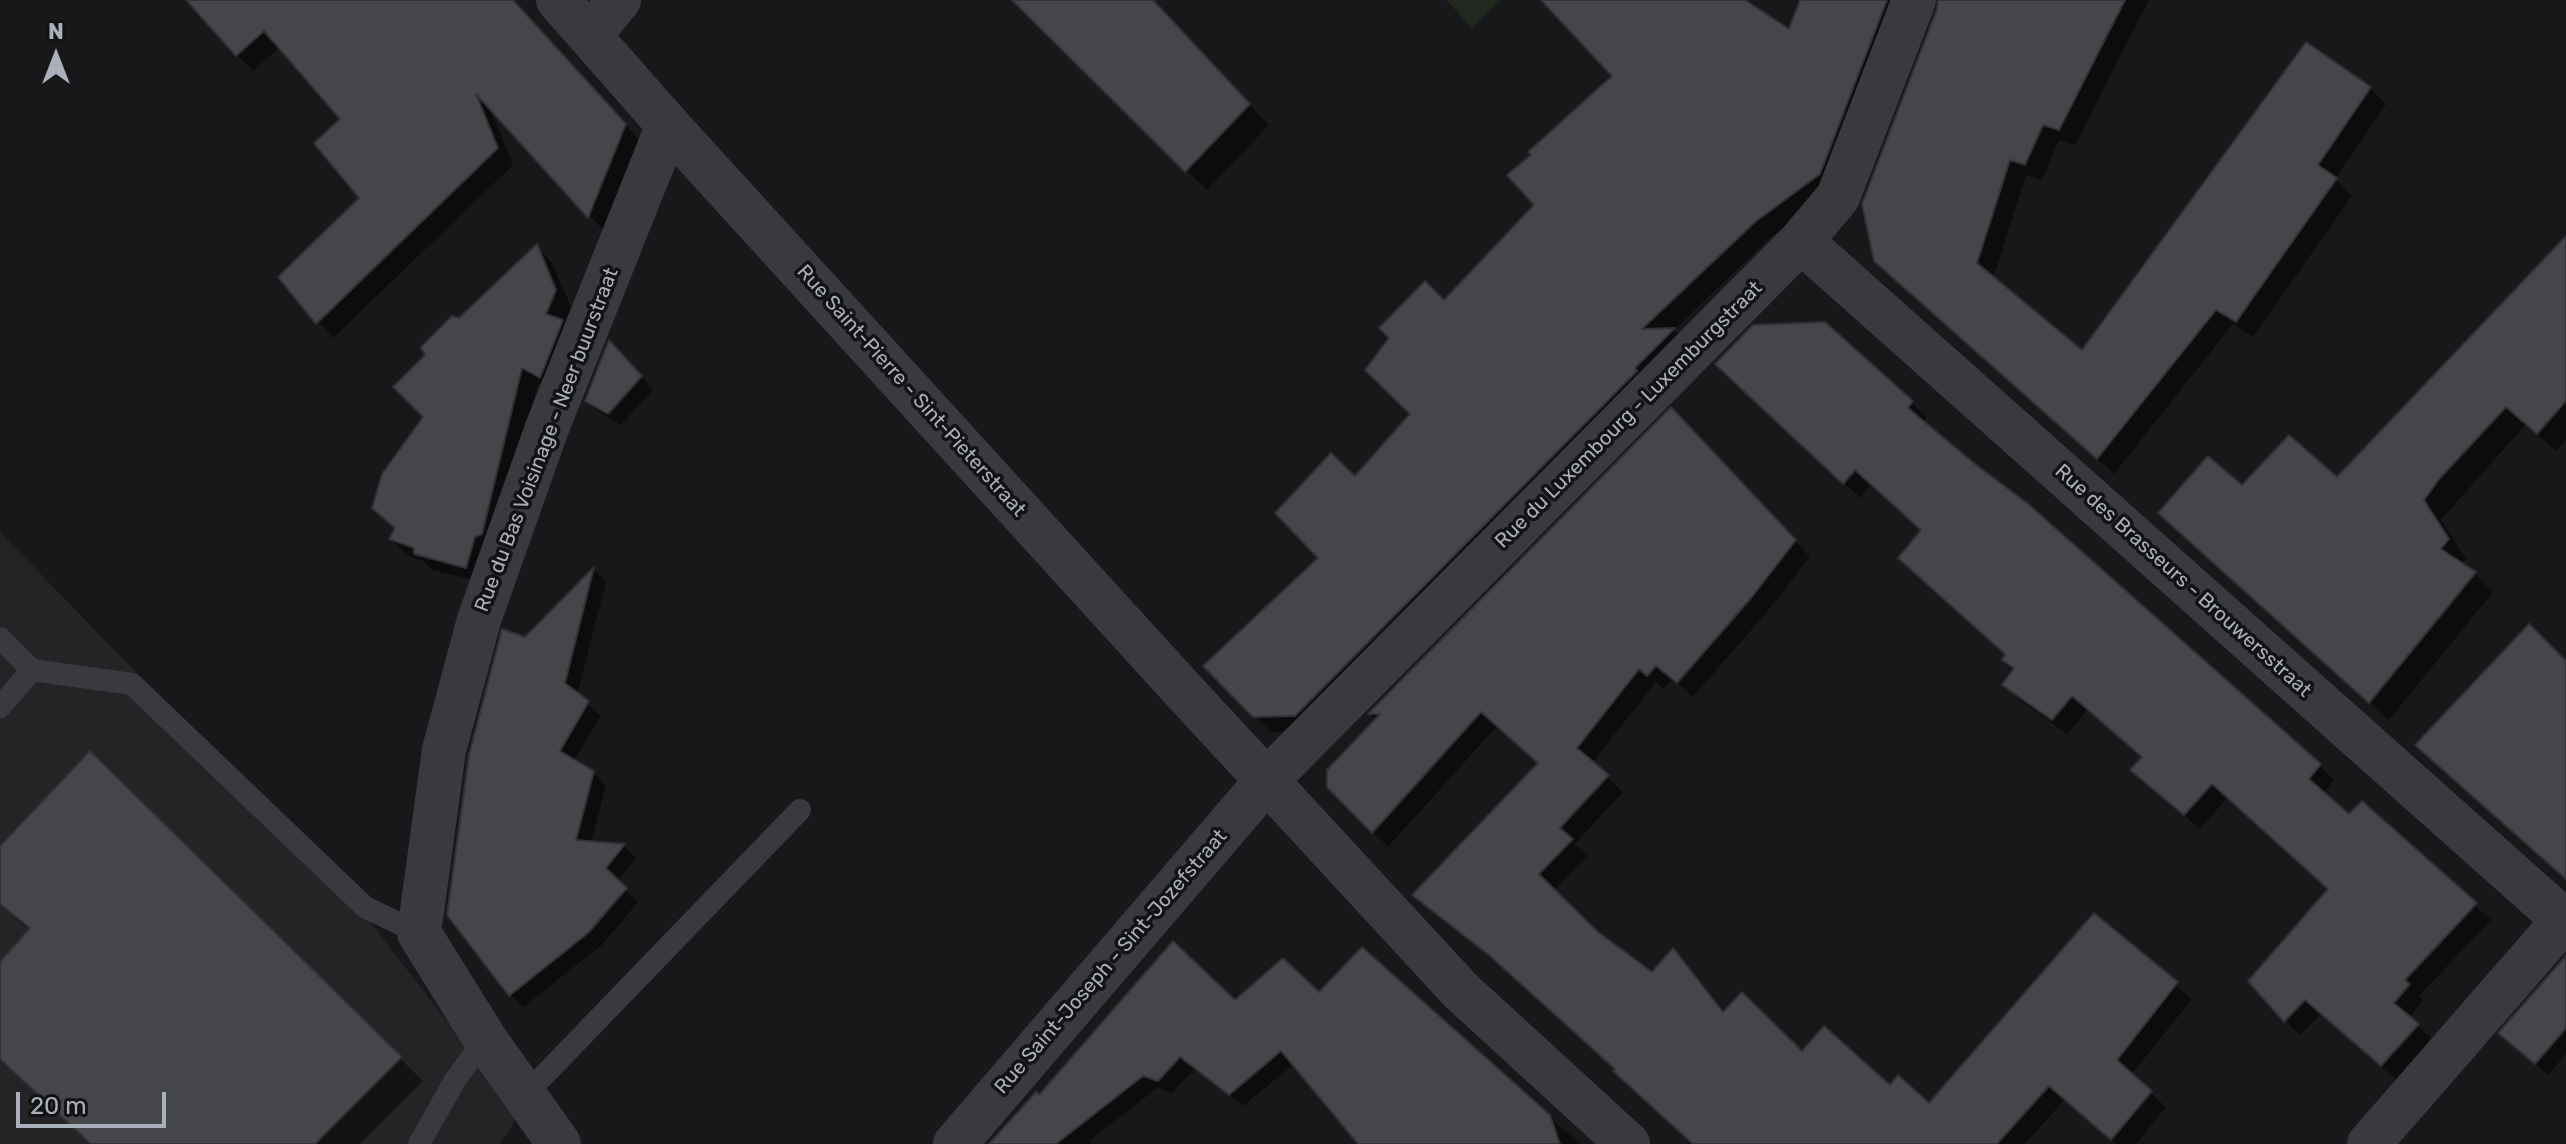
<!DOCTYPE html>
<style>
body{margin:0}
#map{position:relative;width:2566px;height:1144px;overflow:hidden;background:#18181a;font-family:Rubik,sans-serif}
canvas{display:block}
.north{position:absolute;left:16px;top:16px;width:80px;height:80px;-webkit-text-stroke:6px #131315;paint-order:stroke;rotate:0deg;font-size:22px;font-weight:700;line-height:32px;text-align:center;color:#aab0b9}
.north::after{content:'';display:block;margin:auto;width:28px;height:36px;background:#aab0b9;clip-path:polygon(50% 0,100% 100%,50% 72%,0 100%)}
.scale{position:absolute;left:16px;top:1092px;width:150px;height:36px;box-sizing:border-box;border:4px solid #aab0b9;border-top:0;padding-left:10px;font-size:24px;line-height:28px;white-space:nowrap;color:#aab0b9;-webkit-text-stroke:6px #131315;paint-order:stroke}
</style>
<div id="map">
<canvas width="2566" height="1144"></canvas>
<div class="north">N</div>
<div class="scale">20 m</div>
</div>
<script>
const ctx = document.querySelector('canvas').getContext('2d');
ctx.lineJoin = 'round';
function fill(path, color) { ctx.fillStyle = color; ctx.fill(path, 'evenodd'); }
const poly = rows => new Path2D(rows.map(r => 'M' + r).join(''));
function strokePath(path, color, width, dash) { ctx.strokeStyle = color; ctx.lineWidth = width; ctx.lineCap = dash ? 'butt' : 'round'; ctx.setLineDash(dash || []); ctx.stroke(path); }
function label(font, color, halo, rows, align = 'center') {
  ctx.font = font + ' Rubik,sans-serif'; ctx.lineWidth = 7; ctx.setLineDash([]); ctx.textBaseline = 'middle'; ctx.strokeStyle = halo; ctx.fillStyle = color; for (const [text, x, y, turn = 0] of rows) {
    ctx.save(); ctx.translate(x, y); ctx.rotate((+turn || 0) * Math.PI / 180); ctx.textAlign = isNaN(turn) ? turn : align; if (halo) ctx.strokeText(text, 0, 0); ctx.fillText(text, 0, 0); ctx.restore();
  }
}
fill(poly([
 [0,532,339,882,447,1021,518,1116,500,1144,0,1144]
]), '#242427');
fill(poly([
 [1446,0,1501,0,1472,28]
]), '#202820');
fill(poly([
 [196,0,513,0,641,142,605,232,489,106,513,165,333,338,281,277,362,198,343,120,280,47,253,71,237,55],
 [1015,0,1152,0,1269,125,1207,190],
 [1558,0,1742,0,1790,32,1802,0,1912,0,1836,190,1771,237,1674,330,1690,345,1312,731,1271,732,1206,666,1320,558,1355,479,1413,414,1392,339,1444,303,1537,205,1615,76],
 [1940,0,2149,0,2075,145,2059,140,2042,180,2026,175,1993,279,2083,353,2370,88,2386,104,2335,179,2352,196,2253,337,2233,324,2114,474,1892,276],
 [537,247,552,262,571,307,564,324,578,338,557,392,538,383,497,550,482,582,432,570,423,561,407,555,391,539,397,528,425,417,460,320],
 [2566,347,2566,440,2556,451,2526,424,2441,520,2466,559,2461,565,2474,573,2493,592,2389,720,2179,531,2242,488,2337,480],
 [622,355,653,390,621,425,600,413,587,401],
 [1732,378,1912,403,1927,418,1923,423,2319,765,2334,780,2323,794,2349,817,2362,804,2491,920,2419,996,2423,1000,2409,1018,2433,1040,2397,1080,2321,1014,2300,1035,2285,1020,2330,890,2228,797,2200,829,2148,784,2144,758,2088,709,2067,734,2019,699,2004,685,2015,670,2004,659,2007,655,1923,531,1871,484,1860,498],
 [1686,425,1810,557,1766,613,1693,697,1673,679,1664,689,1656,682,1592,763,1623,792,1575,844,1587,856,1553,891,1597,933,1653,974,1673,950,1725,1013,1802,1054,1890,1087,1929,1106,2094,916,2192,999,2131,1075,2166,1107,2136,1144,2116,1144,2065,1099,2025,1144,1694,1144,1617,1070,1507,970,1430,910,1414,895,1540,764,1497,726,1388,847,1329,786,1376,720,1370,714],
 [594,570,606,582,577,695,601,716,573,762,593,773,606,786,591,843,624,846,636,858,617,882,638,902,601,946,523,1007,510,994,526,639],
 [90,754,423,1081,360,1144,92,1144,0,1057,0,965,30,931,0,905,0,849],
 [1362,950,1580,1144,1361,1144,1294,1064,1243,1106,1194,1069,1172,1093,1157,1088,1089,1141,1092,1144,993,1144,1039,1097,1235,1003,1319,994],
 [2566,989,2566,1054,2548,1075,2514,1046]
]), '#0007');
const building = poly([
 [186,0,513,0,626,124,588,218,476,94,498,148,316,324,278,277,359,198,314,143,340,119,264,31,236,56,186,0],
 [1012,0,1153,0,1250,104,1185,172,1012,0],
 [1541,0,1745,0,1789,29,1800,0,1887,0,1820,174,1755,222,1642,329,1675,328,1635,368,1637,371,1295,716,1253,717,1203,666,1318,558,1275,513,1331,453,1355,476,1410,414,1365,370,1389,338,1379,328,1425,281,1444,300,1534,205,1507,175,1531,155,1528,152,1612,76,1541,0],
 [1938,0,2125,0,2059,130,2043,125,2025,165,2010,160,1977,263,2082,350,2306,42,2371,87,2318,165,2337,178,2236,322,2216,310,2097,459,1874,261,1862,204,1937,9,1938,0],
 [2566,236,2566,401,2537,434,2506,407,2440,478,2424,500,2449,539,2441,549,2476,572,2369,703,2158,513,2208,456,2242,485,2289,435,2337,477,2566,236],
 [537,244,556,290,546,314,563,320,540,378,522,368,482,534,475,537,466,568,414,554,414,548,389,539,395,528,372,508,382,474,423,417,393,387,425,355,421,347,452,316,459,318,537,244],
 [1825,322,1913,401,1908,408,1975,464,2027,503,2321,764,2309,779,2349,814,2362,801,2477,903,2405,980,2410,984,2394,1003,2419,1024,2381,1066,2305,1000,2284,1022,2248,981,2328,889,2212,784,2184,815,2130,770,2142,757,2072,696,2052,720,2002,685,2014,668,2002,660,2005,654,1898,558,1921,530,1855,470,1843,484,1715,364,1753,325,1825,322],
 [609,340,642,376,608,414,585,401,609,340],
 [1671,407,1796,540,1751,598,1677,683,1656,666,1647,676,1639,669,1577,748,1609,775,1560,828,1573,839,1539,874,1598,932,1652,972,1673,948,1723,1012,1742,992,1802,1051,1824,1026,1890,1085,1898,1075,1929,1103,2094,913,2178,982,2117,1060,2152,1091,2111,1140,2049,1086,1997,1144,1693,1144,1613,1071,1615,1069,1489,955,1412,895,1538,763,1481,712,1372,833,1327,787,1327,770,1380,714,1368,714,1671,407],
 [594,567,565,683,589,701,560,751,594,771,576,840,625,844,606,868,627,888,588,933,509,996,447,915,469,755,502,629,525,637,594,567],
 [2529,624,2566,661,2566,879,2415,745,2529,624],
 [90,751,402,1057,315,1144,91,1144,0,1059,0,962,30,928,0,904,0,846,90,751],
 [1173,941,1235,1000,1283,958,1319,992,1362,947,1550,1115,1560,1144,1358,1144,1281,1051,1229,1095,1180,1057,1158,1081,1143,1076,1056,1144,989,1144,1036,1092,1039,1095,1173,941],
 [2566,956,2566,1028,2535,1064,2498,1033,2566,956]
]);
fill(building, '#44464a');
strokePath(building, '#323236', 2);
strokePath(poly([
 [0,638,32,670,132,684,365,907,419,933],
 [0,707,32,670],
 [525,1095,800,810],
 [419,1144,455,1080,485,1039]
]), '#393a3f', 22);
strokePath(poly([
 [590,35,619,0],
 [1801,241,2566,922],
 [559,1144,485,1039,419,933,444,750,479,620,547,428,668,125],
 [955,1144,1267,780,1801,241,1838,197,1914,0],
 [2369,1144,2564,920]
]), '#393a3f', 44);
strokePath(poly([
 [558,0,668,125,1182,689,1461,991,1628,1144]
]), '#393a3f', 44);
label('20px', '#aab0b9', '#131315', [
 ["Rue Saint-Pierre - Sint-Pieterstraat",911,391,48],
 ["Rue du Luxembourg - Luxemburgstraat",1629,415,-45],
 ["Rue du Bas Voisinage - Neer buurstraat",547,440,-69],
 ["Rue des Brasseurs - Brouwersstraat",2183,581,42],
 ["Rue Saint-Joseph - Sint-Jozefstraat",1111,962,-49]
]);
</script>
